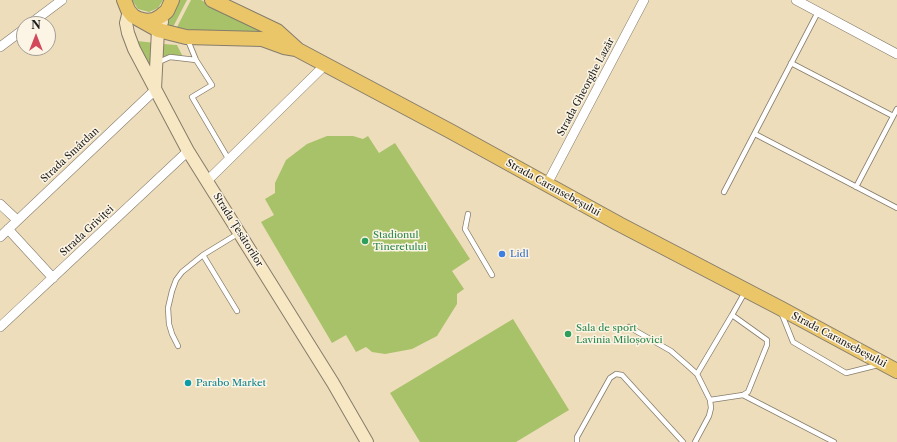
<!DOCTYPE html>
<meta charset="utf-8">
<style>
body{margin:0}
#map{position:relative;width:897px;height:442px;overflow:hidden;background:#edb;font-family:"Libre Caslon Text",serif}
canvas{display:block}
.north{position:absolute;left:16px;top:16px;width:40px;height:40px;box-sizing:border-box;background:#fcf5e5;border:1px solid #a29e95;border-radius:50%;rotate:0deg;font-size:11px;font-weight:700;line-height:16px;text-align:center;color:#1c1c1c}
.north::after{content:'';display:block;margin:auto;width:14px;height:18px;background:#d1495b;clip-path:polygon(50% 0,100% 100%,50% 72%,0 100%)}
</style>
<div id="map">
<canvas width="897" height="442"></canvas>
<div class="north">N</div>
</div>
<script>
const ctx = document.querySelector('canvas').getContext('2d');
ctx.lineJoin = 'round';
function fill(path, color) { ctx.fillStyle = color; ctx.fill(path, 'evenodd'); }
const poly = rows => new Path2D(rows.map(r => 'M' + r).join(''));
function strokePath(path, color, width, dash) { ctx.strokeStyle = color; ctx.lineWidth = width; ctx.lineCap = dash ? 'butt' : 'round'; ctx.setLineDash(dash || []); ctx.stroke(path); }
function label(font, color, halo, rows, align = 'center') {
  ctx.font = font + ' "Libre Caslon Text",serif'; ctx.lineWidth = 3; ctx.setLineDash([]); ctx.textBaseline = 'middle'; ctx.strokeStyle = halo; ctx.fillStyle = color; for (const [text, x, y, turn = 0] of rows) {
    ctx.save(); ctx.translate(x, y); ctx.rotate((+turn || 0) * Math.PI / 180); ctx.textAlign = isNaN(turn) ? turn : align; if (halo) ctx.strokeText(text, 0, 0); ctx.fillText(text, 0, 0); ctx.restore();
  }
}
fill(poly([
 [132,0,163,0,158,8,149,12,138,9],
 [177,0,187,0,172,29,168,28,168,22],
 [191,0,201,0,268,35,176,29],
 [137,41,155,43,153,76],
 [163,44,177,45,182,55,181,56,167,56,163,58],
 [327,136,353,136,363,139,368,136,379,153,395,143,470,259,452,271,464,289,457,294,457,304,437,336,412,349,385,354,372,352,366,347,356,352,346,335,332,343,261,222,274,215,265,199,275,193,275,183,286,160,307,144],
 [513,319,569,410,516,442,420,442,390,393]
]), '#a7c269');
const lane = poly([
 [187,38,196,60,212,85,192,97,229,160],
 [791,63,893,116],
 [158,64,161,61,170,57,196,60],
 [755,134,897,208],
 [856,187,897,109],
 [724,192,818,12],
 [468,214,465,229,492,275],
 [203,255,237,311],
 [781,312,793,342,846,373,878,365],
 [629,327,671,351,687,365,697,374,710,400,711,408,709,416,695,442],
 [178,346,172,334,169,324,168,308,172,291,176,280,182,272,203,255,239,233],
 [697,374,732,315],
 [743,395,834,442],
 [710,400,743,395,748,392,767,345,767,340,732,315,745,292],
 [577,442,577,437,610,378,616,374,622,375,683,442]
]);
const street = poly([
 [796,0,897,54],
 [30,24,62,0],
 [0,47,24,29],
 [207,181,326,64],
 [547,184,644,0],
 [0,204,17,220],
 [8,229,53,278],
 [0,237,155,90],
 [0,327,188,151]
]);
const secondary = poly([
 [129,11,126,23,128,33,134,49,188,151,333,383,367,442],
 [155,89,158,30,162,22]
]);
const primary = poly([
 [124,0,128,10,133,16,158,30,186,37,262,39,284,47,296,49],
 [212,0,277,31,298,50,450,131,619,224,780,308,897,371],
 [139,19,147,21,154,20,161,16,167,11,172,0]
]);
strokePath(lane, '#857c6c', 6);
strokePath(street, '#857c6c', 10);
strokePath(secondary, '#857c6c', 14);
strokePath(primary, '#857c6c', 16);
strokePath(lane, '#fff', 4.5);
strokePath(street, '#fff', 9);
strokePath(secondary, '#f7e8c3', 12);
strokePath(primary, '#eac669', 14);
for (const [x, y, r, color] of [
 [365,241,4,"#2e9e5b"],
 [502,254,4,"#3f7fe0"],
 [568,334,4,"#2e9e5b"],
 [188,383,4,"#0f9aa8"]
]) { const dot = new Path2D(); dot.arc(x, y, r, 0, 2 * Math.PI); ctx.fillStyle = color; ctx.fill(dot); strokePath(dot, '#fcf5e5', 1.5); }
label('10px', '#1c1c1c', '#fcf5e5', [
 ["Strada Gheorghe Lazăr",586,87,-62],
 ["Strada Smârdan",70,155,-43],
 ["Strada Caransebeșului",553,188,29],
 ["Strada Țesătorilor",238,230,58],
 ["Strada Griviței",87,231,-43],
 ["Strada Caransebeșului",839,340,28]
]);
label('10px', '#27864d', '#fcf5e5', [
 ["Stadionul",373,235],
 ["Tineretului",373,247],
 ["Sala de sport",576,328],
 ["Lavinia Miloșovici",576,340]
], 'left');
label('10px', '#366cbe', '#fcf5e5', [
 ["Lidl",510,254]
], 'left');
label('10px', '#0d838f', '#fcf5e5', [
 ["Parabo Market",196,383]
], 'left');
</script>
